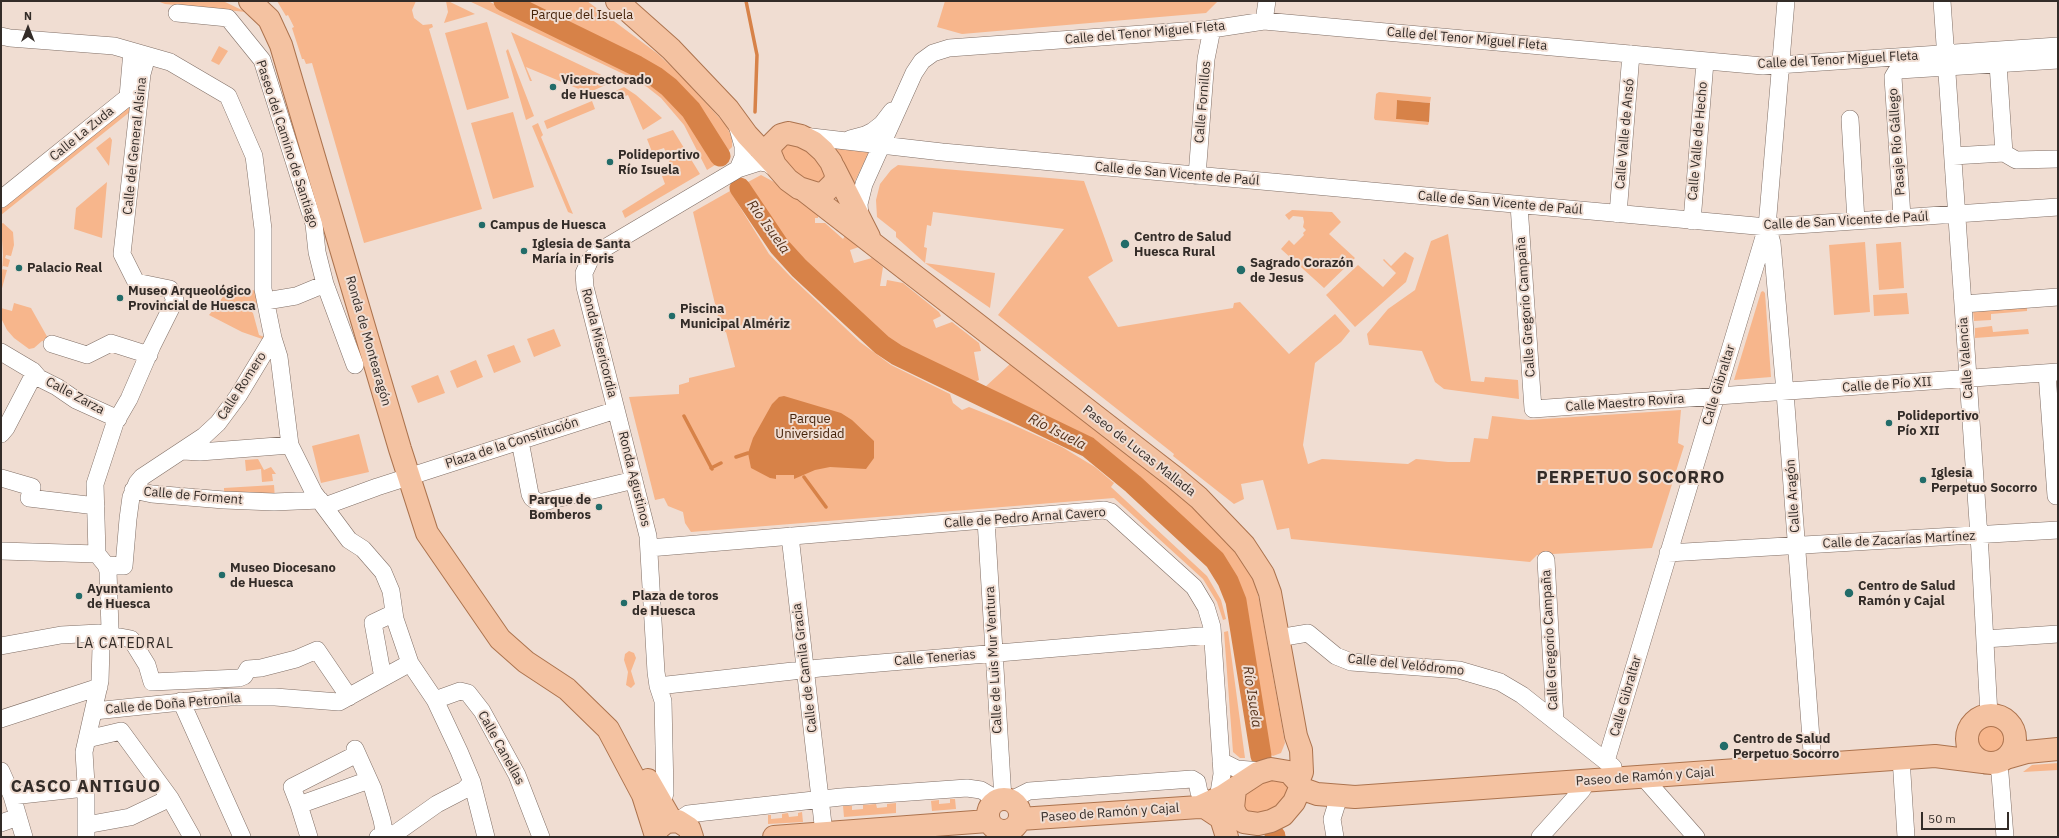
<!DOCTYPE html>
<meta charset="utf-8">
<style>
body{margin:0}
#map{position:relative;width:2059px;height:838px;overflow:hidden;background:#f0ddd2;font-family:"IBM Plex Sans",sans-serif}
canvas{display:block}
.frame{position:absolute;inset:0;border:2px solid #332c28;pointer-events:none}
.north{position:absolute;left:8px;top:8px;width:40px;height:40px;-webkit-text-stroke:3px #f0ddd2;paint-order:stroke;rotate:0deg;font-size:11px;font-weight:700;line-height:16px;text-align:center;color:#332c28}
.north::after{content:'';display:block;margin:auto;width:14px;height:18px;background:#332c28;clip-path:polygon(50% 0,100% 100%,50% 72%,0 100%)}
.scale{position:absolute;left:1921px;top:812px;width:88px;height:18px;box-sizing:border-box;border:2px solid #332c28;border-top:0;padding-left:5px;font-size:12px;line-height:14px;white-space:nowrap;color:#332c28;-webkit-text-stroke:3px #f0ddd2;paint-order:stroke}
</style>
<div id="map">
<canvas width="2059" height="838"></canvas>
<div class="frame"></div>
<div class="north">N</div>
<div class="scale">50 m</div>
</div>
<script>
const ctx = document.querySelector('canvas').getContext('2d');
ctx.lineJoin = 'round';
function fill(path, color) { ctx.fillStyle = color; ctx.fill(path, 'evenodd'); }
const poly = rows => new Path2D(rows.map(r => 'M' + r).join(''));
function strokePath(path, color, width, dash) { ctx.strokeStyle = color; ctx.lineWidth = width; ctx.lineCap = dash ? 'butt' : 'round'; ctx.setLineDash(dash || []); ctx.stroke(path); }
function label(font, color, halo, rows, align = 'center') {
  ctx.font = font + ' "IBM Plex Sans",sans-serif'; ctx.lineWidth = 4; ctx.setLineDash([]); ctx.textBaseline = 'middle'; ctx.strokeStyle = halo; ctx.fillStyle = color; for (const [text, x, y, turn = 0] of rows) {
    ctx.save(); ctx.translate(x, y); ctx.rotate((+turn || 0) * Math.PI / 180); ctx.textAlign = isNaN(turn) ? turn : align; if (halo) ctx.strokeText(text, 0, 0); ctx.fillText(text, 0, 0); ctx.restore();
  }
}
fill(poly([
 [157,1,223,1,246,12,165,4],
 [277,1,416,1,412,10,414,18,423,25,432,24,433,27,429,29,482,209,364,243,312,63,306,64,304,59,302,59,292,28,294,27,288,15,286,16],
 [446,1,448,1,475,14,444,23,448,12],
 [469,1,488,1,650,82,665,92,692,123,715,165,707,170,684,125,661,98,647,87,632,78],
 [521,1,587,1,658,54,682,77,725,124,732,137,732,147,726,153,697,105,674,81,660,71,641,59],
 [945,1,1218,1,1206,13,962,34,937,27],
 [487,22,509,98,467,110,445,33],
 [511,32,614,81,575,99,586,92,526,67,532,81,530,81],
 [219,46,228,51,219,65,211,61],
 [508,49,534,116,526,120,506,51],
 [624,87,636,95,662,118,643,130,628,95,620,98,618,95,606,100,607,95],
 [1379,92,1431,97,1430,103,1397,100,1396,119,1429,122,1428,125,1375,120,1374,118,1376,94],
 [132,101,131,111,1,215,1,205],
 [592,101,595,109,547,129,544,121],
 [513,112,534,187,493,199,471,123],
 [538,123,543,135,541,137,573,214,568,212,532,126],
 [673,130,700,174,625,218,622,211,665,184,662,176,673,171,664,148,652,152,647,139],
 [110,137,112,140,109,166,96,148],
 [799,142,828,170,823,187,792,176,777,147,780,143],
 [829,148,871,149,854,183,848,182],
 [898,165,1084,181,1113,261,1088,277,1118,327,1233,308,1234,303,1240,302,1289,354,1335,314,1350,331,1341,342,1315,363,1303,445,1308,464,1322,459,1408,464,1416,459,1448,462,1470,462,1474,438,1488,439,1492,416,1528,420,1681,410,1678,443,1684,446,1652,548,1537,555,1530,562,1291,539,1289,528,1277,530,1263,480,1241,484,1244,499,1234,504,1173,456,1174,454,998,315,1064,229,933,212,931,226,927,225,924,247,927,248,925,263,995,273,990,308,925,263,896,237,896,232,877,217,876,200,880,184,891,170],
 [761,175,776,183,818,215,818,218,815,218,815,223,825,223,843,239,845,236,859,247,850,250,854,263,872,258,883,267,880,286,886,286,887,280,903,283,939,312,941,316,933,320,936,328,952,322,979,343,981,351,974,352,979,380,973,383,901,348,873,327,804,263,785,241,748,182],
 [107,182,102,238,74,229,76,208],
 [730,191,769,254,790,276,860,342,891,365,950,394,953,403,962,410,969,407,1009,423,1062,447,1095,467,1114,483,1111,487,1207,576,1221,600,1226,619,1223,620,1217,602,1203,579,1114,498,691,532,685,523,683,512,668,506,664,498,655,500,629,397,679,394,679,385,689,382,689,378,735,367,726,332,722,333,693,212],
 [1292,210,1332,212,1341,222,1329,234,1355,258,1324,288,1281,249,1289,240,1294,245,1304,235,1303,233,1306,230,1303,227,1304,222,1303,217,1293,216,1289,220,1285,215],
 [3,223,13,232,14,245,11,256,6,255,5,258,10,260,8,267,3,266,2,269,7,270,1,292,3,255,1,224],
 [1448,234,1471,381,1484,382,1485,377,1518,380,1519,399,1444,389,1435,382,1422,351,1369,345,1367,334,1388,309,1415,290,1431,241],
 [1865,242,1870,312,1834,315,1829,245],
 [1901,242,1904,288,1879,290,1876,244],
 [1405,252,1414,258,1406,282,1355,327,1326,295,1358,265,1383,287,1396,273,1383,260,1384,259,1391,266],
 [230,287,259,291,258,307,253,302,248,301,217,305],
 [1763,291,1765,293,1771,377,1734,380,1761,292],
 [1907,293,1909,314,1874,316,1873,295],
 [14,303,31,308,49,340,42,341,34,348,29,349,14,338,7,330,1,318,1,308,12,311],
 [2027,307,2027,311,1991,314,1991,320,1974,321,1973,311],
 [247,308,253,313,259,335,267,338,268,341,242,332,209,315,213,310],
 [1992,326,1993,332,2028,329,2029,334,1975,338,1975,328],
 [554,329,561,346,534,357,527,339],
 [514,345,521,362,494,373,487,355],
 [476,360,483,377,457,388,450,371],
 [1010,364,1167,485,1192,505,1236,552,1255,583,1260,604,1285,743,1281,753,1273,756,1270,754,1244,599,1236,577,1221,554,1140,479,1092,441,984,388],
 [438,375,445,393,418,403,411,386],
 [359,434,369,472,321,483,312,446],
 [258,459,264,470,271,467,276,474,272,474,273,481,262,482,261,469,246,471,245,460],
 [274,485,275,499,224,495,224,488],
 [1228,631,1245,758,1240,758,1233,752,1224,632],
 [629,651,634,653,636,658,631,671,635,684,631,688,626,685,628,672,624,660,625,654],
 '1976 739a15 15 0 1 1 30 0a15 15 0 1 1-30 0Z',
 [2058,763,2058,770,2023,772,2032,765],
 [1279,779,1288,786,1289,791,1277,806,1267,812,1252,814,1244,809,1243,799,1249,791,1263,782],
 [950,799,955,799,956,809,932,811,931,801,939,800,939,804,950,803],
 [896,803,896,813,844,817,843,806,852,806,852,810,863,809,863,805,876,804,877,808,887,807,887,804],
 [802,812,803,822,768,824,768,815,771,815,771,819,782,818,782,814,788,813,789,817,798,816,798,813]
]), '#f7b68c');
fill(poly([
 [1397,100,1430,103,1429,122,1396,119],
 [784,396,841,413,852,420,874,441,874,458,866,469,830,467,815,470,794,479,794,475,776,475,776,479,770,478,751,468,748,453,753,438,772,404,779,397]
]), '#d78248');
strokePath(poly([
 [746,1,757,55,755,112],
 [684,416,712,469],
 [736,457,748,453],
 [711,468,721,463],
 [804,477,826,507]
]), '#d78248', 3.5);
strokePath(poly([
 [504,1,637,66,656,77,669,87,691,110,720,156],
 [740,188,779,246,799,268,882,345,897,355,1088,447,1133,484,1215,560,1228,581,1236,601,1261,756],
 [1275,836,1275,837]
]), '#d78248', 21);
const minor = poly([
 [1942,1,1980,551,1989,715],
 [177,13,228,18,262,60,314,224,317,252,325,284,355,365],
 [1264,21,1267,1],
 [1,36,10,38,114,46,170,62,228,96,254,156,263,229,263,289,273,338,279,357,290,445,314,493,349,540,363,549,383,572,391,591,395,619,410,663,435,700,459,751,472,782,486,837],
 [1998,64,2004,153],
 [1850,119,1856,221],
 [737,125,743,146,743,157,738,169],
 [803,136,942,152,1767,227,2058,207],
 [850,139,865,135,873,131,882,124,892,111],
 [1953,156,2004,153,2016,160,2058,159],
 [1197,176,1206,59,1212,29],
 [1,199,128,97,132,51],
 [1519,205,1533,409,2058,372],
 [1618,214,1631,54],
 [860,217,859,204,864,184,914,73,922,61,933,53,949,48,1212,29,1264,21,1763,66,2058,46],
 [1902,217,1893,77,1896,72,1899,70,2058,60],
 [1692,221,1705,62],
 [1767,227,1772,243,1785,392,1813,765],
 [266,301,296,296,325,284],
 [1963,304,2058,297],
 [52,344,87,355,111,343,149,355],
 [1,352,33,371,39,378,57,387,76,400,118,419],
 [2047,373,2056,496],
 [1,434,6,428,32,378,33,371],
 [520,441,530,494,532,498,539,503,634,480],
 [183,451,200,452,290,445],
 [1,478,32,487,29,498,96,506],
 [133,490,152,494,224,500,274,502,320,500],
 [325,506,377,487,616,410],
 [986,520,1003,799],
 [790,536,824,833],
 [649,548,1104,510,1111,512,1194,587,1206,607,1212,627,1221,758,1222,774,1218,799],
 [1,551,97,554],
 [1668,553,2058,530],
 [1546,560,1555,721],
 [106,565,124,566,128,519,131,497,137,483,142,477,204,436,218,423,238,396,273,338],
 [1278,638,1308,633,1336,656,1351,662,1459,670,1500,682,1522,695,1613,767],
 [1985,639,2058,634],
 [1,646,61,635,99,633,131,639,147,665,152,682,239,678,244,676,248,669,261,668,296,659,317,650,349,697],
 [383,678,373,623,394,613],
 [658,686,820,668,1212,635],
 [435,700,460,691,468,693,482,711,517,775,541,837],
 [181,701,242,837],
 [94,711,230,697,275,697,339,702,410,663],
 [1,719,99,687],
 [87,739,121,731,170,798,192,837],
 [355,749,373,789,382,820,385,836],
 [357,754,292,787,299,805,369,780],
 [1901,758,1906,837],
 [1221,761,1237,769,1262,771],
 [1606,761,1767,227,1786,1],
 [1997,762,2000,774,2005,837],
 [1,771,12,796,24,837],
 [1644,778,1696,837],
 [12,796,85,788],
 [1013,802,1017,797,1029,791,1192,779,1197,782,1199,792,1206,804],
 [662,804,665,793,663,701,658,686,656,672,648,536,585,287,584,273,590,260,598,252,738,169,760,162,767,163,778,170],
 [299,805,309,837],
 [678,821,688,814,841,797,967,788,981,790,998,800],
 [1,823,18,817],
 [86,825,130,817,170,798],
 [1008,832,1008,837],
 [86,837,86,784,84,752,100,681,101,647,110,629,108,571,106,565,97,554,95,484,115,423,129,399,152,346,175,300,170,289,136,282,122,254,142,74,147,56],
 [378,837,396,833,437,804,464,790,472,782],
 [1335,837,1332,819,1337,803],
 [1540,837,1582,790,1587,781]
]);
const major = poly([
 [250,1,269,19,281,45,400,449,427,533,500,639,526,662,567,689,608,729,643,795,656,836],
 [617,1,671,49,728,109,747,135,775,165],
 [788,133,801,136,813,142,823,151,831,162,836,174,835,182,825,192,818,194,799,188,788,180,775,165,770,153,771,145,781,135,788,133],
 [834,168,869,237],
 [805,191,1174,477,1199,498,1244,545,1263,574,1270,593,1296,736,1301,750,1302,772,1298,782],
 '1967 739a24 24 0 1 1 48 0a24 24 0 1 1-48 0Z',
 [2006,758,2027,752,2058,749],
 [648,780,671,820],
 [1300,788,1317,794,1355,797,1935,756,1983,762],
 '988 815a16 16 0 1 1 32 0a16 16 0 1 1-32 0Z',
 [1199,807,1223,796,1258,773,1271,769,1289,772,1298,782,1300,788,1294,802,1283,815,1271,821,1258,824,1244,822,1237,817,1233,808,1235,789],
 [1206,808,1221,818,1227,837],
 [1020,819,1199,807,1214,808],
 [660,827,666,822,678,821,689,828,692,837],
 [774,837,988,821]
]);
strokePath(minor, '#806f66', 18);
strokePath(major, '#ac734e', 24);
strokePath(minor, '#fff', 17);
strokePath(major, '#f4c2a1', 22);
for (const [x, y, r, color] of [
 [553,87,4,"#226c69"],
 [610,162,4,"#226c69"],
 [482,225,4,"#226c69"],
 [1125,244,5,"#226c69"],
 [524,251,4,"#226c69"],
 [19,268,4,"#226c69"],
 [1241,270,5,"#226c69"],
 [120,298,4,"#226c69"],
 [672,316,4,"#226c69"],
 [1889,423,4,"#226c69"],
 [1923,480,4,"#226c69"],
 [599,507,4,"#226c69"],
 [222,575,4,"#226c69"],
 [1849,593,5,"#226c69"],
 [79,596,4,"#226c69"],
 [624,603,4,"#226c69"],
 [1724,746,5,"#226c69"]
]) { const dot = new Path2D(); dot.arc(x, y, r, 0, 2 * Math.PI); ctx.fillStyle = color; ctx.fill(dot); strokePath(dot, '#f0ddd2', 1.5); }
label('13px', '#46240b', '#f0ddd2', [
 ["Parque del Isuela",582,15],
 ["Parque",810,419],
 ["Universidad",810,434]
]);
label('13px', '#332c28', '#f0ddd2', [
 ["Calle del Tenor Miguel Fleta",1145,33,-5],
 ["Calle del Tenor Miguel Fleta",1467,39,5],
 ["Calle del Tenor Miguel Fleta",1838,60,-3],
 ["Calle Fornillos",1203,102,-85],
 ["Calle La Zuda",82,134,-39],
 ["Calle Valle de Ansó",1625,134,-85],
 ["Calle Valle de Hecho",1698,141,-85],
 ["Pasaje Río Gállego",1897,142,-94],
 ["Paseo del Camino de Santiago",287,144,72],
 ["Calle del General Alsina",135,146,-84],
 ["Calle de San Vicente de Paúl",1177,174,5],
 ["Calle de San Vicente de Paúl",1500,203,5],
 ["Calle de San Vicente de Paúl",1846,221,-3],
 ["Calle Gregorio Campaña",1526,307,-94],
 ["Ronda de Montearagón",368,341,74],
 ["Ronda Misericordia",599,343,76],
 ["Calle Valencia",1966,358,-94],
 ["Calle Gibraltar",1719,385,-73],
 ["Calle de Pío XII",1887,385,-4],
 ["Calle Romero",242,386,-57],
 ["Calle Zarza",75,396,28],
 ["Calle Maestro Rovira",1625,403,-4],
 ["Plaza de la Constitución",512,443,-18],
 ["Paseo de Lucas Mallada",1139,451,38],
 ["Ronda Agustinos",634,479,76],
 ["Calle de Forment",193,496,5],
 ["Calle Aragón",1793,496,-94],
 ["Calle de Pedro Arnal Cavero",1025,518,-4],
 ["Calle de Zacarías Martínez",1899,540,-3],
 ["Calle Gregorio Campaña",1550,640,-93],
 ["Calle Tenerias",935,658,-5],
 ["Calle de Luis Mur Ventura",994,660,-93],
 ["Calle del Velódromo",1406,665,6],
 ["Calle de Camila Gracia",805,668,-97],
 ["Calle Gibraltar",1626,696,-74],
 ["Calle de Doña Petronila",173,704,-5],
 ["Calle Canellas",501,748,61],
 ["Paseo de Ramón y Cajal",1645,777,-4],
 ["Paseo de Ramón y Cajal",1110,813,-4]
]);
label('bold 13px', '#332c28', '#f0ddd2', [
 ["Vicerrectorado",561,80],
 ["de Huesca",561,95],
 ["Polideportivo",618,155],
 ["Río Isuela",618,170],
 ["Campus de Huesca",490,225],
 ["Centro de Salud",1134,237],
 ["Huesca Rural",1134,252],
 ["Iglesia de Santa",532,244],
 ["María in Foris",532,259],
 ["Sagrado Corazón",1250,263],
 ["de Jesus",1250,278],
 ["Palacio Real",27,268],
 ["Museo Arqueológico",128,291],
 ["Provincial de Huesca",128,306],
 ["Piscina",680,309],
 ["Municipal Almériz",680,324],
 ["Polideportivo",1897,416],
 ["Pío XII",1897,431],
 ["Iglesia",1931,473],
 ["Perpetuo Socorro",1931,488],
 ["Parque de",591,500,"right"],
 ["Bomberos",591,515,"right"],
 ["Museo Diocesano",230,568],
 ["de Huesca",230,583],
 ["Centro de Salud",1858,586],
 ["Ramón y Cajal",1858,601],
 ["Ayuntamiento",87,589],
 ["de Huesca",87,604],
 ["Plaza de toros",632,596],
 ["de Huesca",632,611],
 ["Centro de Salud",1733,739],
 ["Perpetuo Socorro",1733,754]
], 'left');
label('italic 14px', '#543018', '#f0ddd2', [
 ["Río Isuela",768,227,54],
 ["Río Isuela",1057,432,27],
 ["Río Isuela",1252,697,81]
]);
ctx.letterSpacing = '1px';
label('14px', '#332c28', '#f0ddd2', [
 ["LA CATEDRAL",125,644]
]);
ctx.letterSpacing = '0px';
ctx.letterSpacing = '1px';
label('bold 17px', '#332c28', '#f0ddd2', [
 ["PERPETUO SOCORRO",1631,478],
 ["CASCO ANTIGUO",86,787]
]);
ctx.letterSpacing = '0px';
</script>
